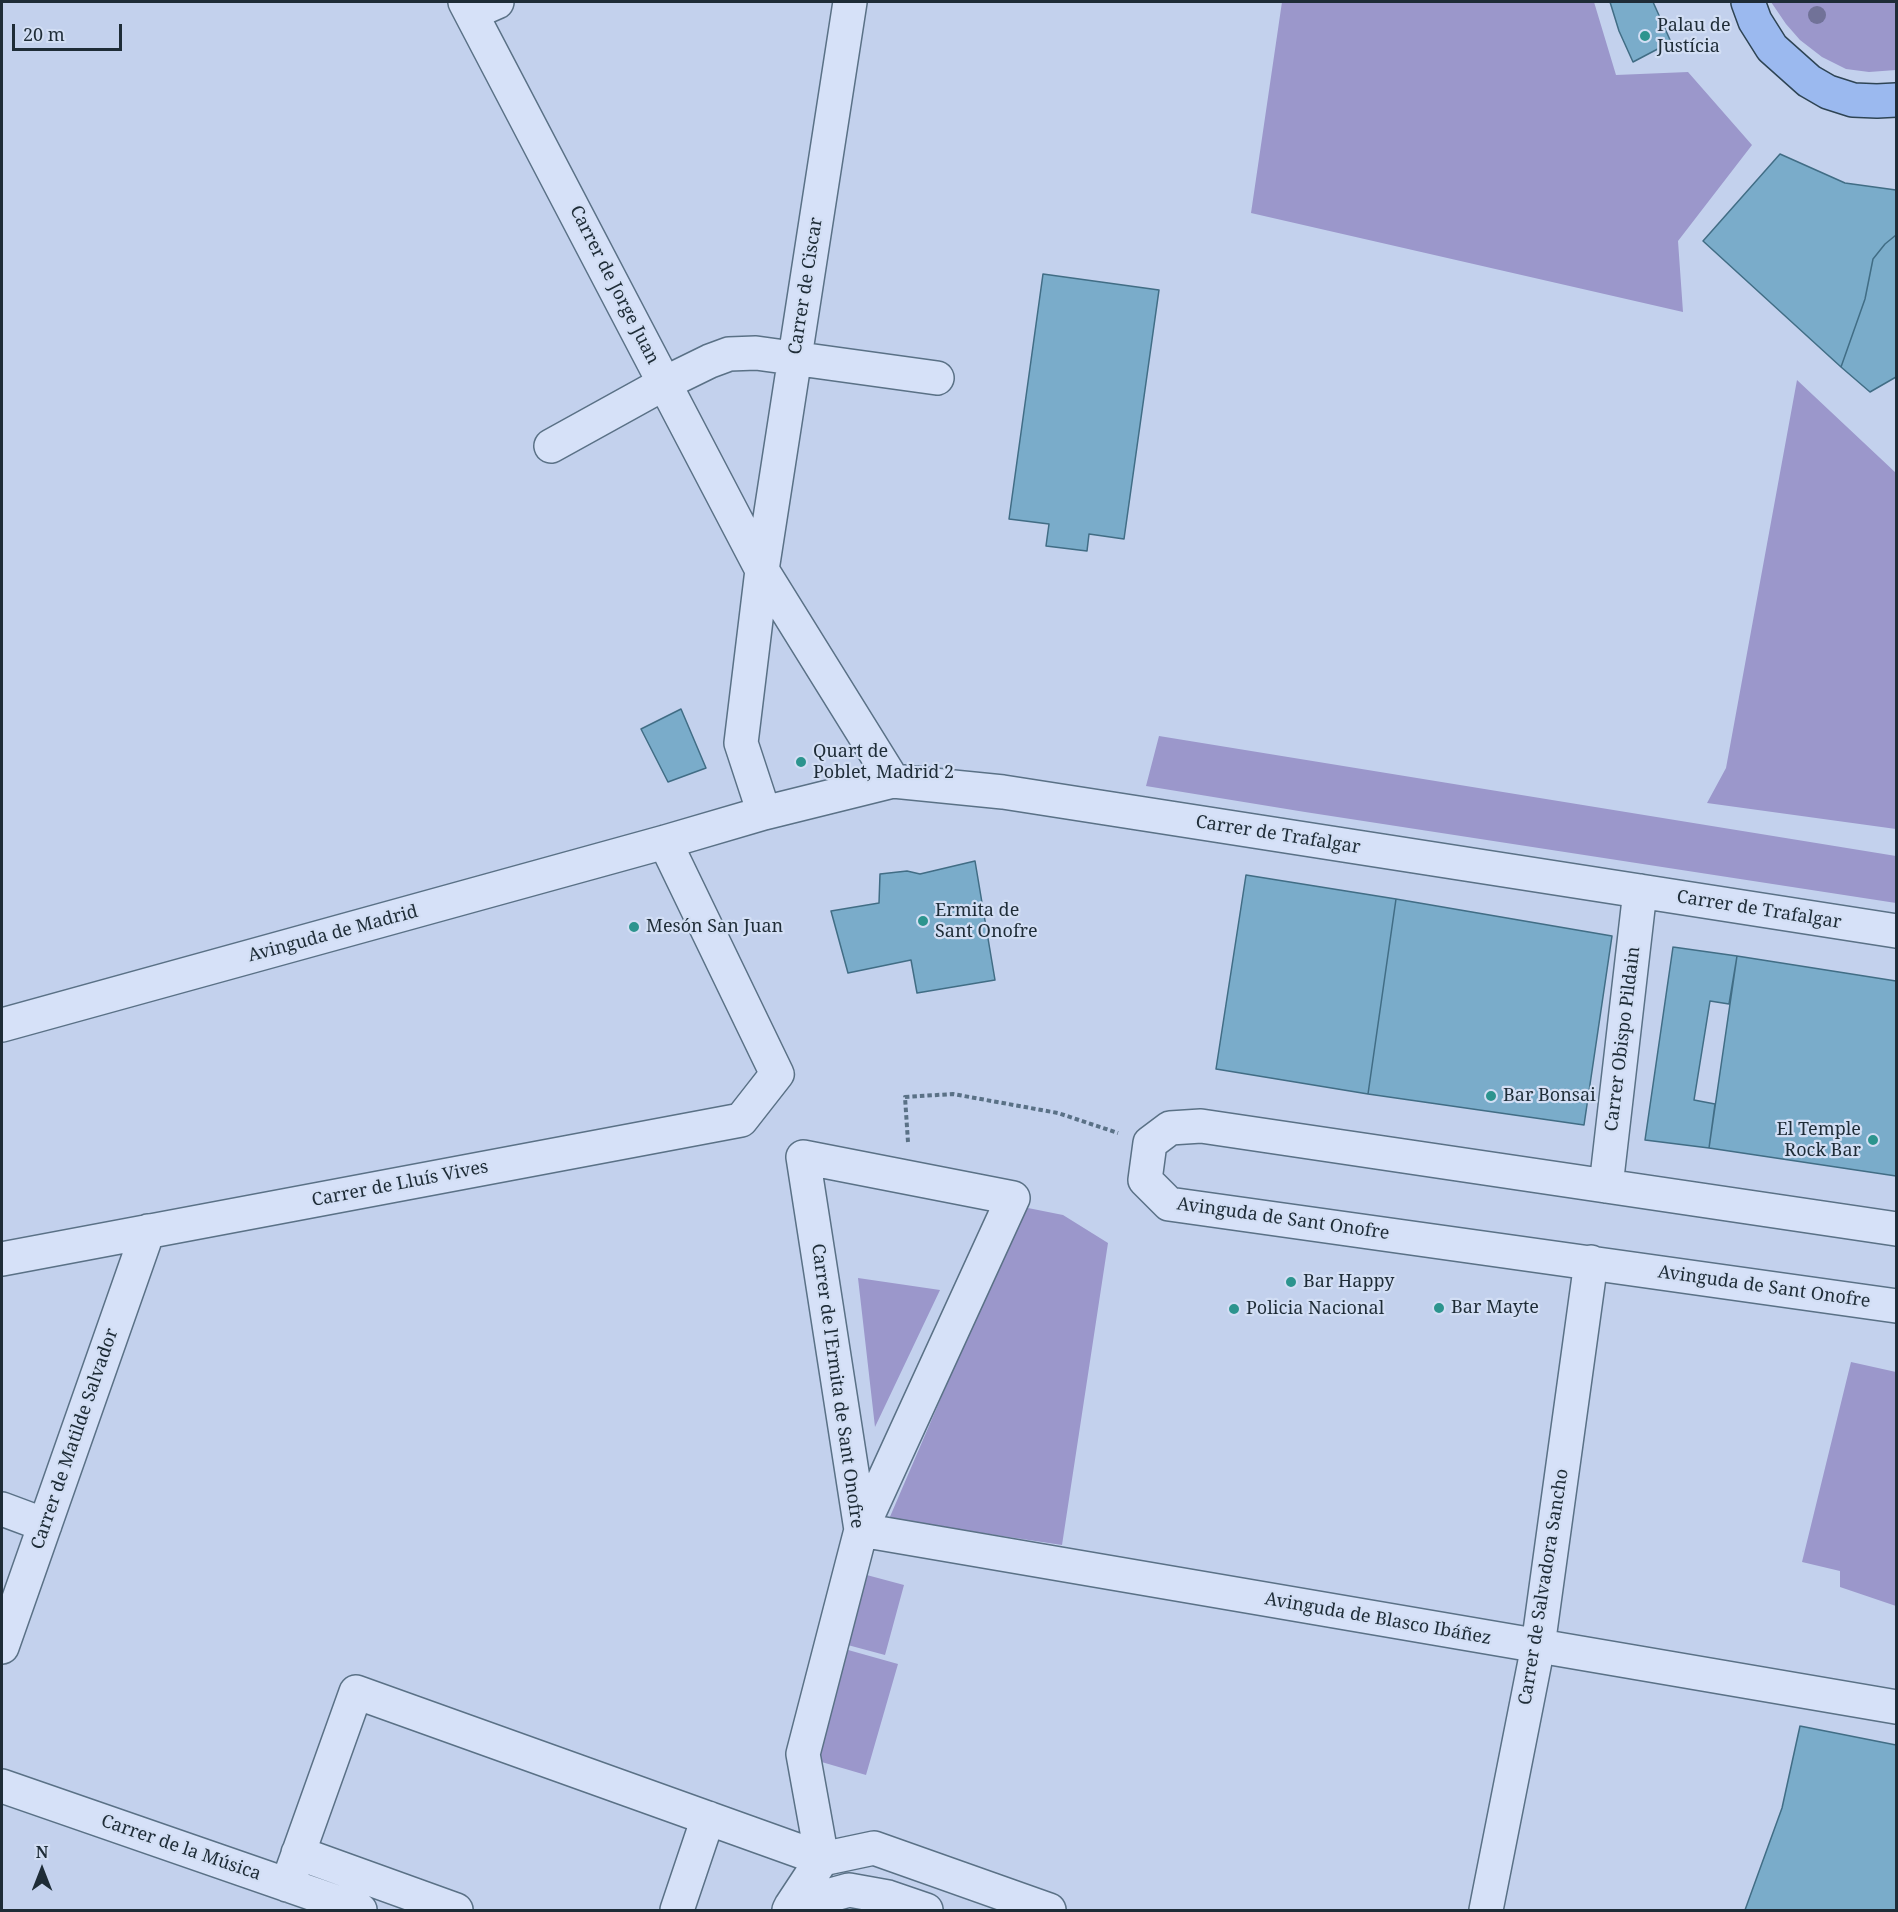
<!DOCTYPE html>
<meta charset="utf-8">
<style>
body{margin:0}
#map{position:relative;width:1898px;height:1912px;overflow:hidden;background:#c3d1ed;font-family:"Noto Serif",serif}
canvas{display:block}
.frame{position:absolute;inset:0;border:3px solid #1e2c37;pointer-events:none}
.north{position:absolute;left:12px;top:1840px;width:60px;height:60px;-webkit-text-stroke:4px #d2def4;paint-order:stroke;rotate:0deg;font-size:16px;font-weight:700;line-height:24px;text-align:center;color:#1e2c37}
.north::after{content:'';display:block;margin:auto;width:21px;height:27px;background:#1e2c37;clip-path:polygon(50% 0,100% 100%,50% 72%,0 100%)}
.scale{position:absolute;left:12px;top:24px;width:110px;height:27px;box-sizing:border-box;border:3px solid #1e2c37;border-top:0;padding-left:8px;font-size:18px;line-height:21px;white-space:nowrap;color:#1e2c37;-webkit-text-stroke:4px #d2def4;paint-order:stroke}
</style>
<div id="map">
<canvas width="1898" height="1912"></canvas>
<div class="frame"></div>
<div class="north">N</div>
<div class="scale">20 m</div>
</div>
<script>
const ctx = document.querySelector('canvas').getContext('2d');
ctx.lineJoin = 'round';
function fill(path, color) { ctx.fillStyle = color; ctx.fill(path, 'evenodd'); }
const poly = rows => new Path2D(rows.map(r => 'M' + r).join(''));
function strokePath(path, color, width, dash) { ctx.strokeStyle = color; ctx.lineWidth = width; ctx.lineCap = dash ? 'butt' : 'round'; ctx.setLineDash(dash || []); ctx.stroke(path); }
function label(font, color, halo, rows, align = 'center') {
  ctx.font = font + ' "Noto Serif",serif'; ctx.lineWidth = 4.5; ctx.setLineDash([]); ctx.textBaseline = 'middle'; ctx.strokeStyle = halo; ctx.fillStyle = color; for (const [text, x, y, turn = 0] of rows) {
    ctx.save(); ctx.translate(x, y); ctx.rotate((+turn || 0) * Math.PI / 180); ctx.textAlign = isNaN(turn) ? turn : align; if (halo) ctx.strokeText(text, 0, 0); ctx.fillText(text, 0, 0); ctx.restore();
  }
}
fill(poly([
 [1282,2,1594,2,1616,75,1688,72,1752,145,1678,241,1683,312,1251,213],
 [1771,2,1896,2,1896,70,1869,72,1846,69,1822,57,1800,40,1786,24],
 [1797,380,1896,473,1896,829,1707,803,1726,768],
 [1159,736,1896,856,1896,903,1305,812,1146,786],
 [1023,1207,1063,1215,1108,1243,1062,1545,889,1519],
 [858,1278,940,1290,875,1427],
 [1851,1362,1896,1372,1896,1606,1840,1587,1840,1571,1802,1562],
 [863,1574,904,1585,885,1655,844,1644],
 [841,1648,898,1664,866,1775,808,1758]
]), '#9b97cb');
const building = poly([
 [1610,2,1653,2,1671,42,1633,62,1619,31,1610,2],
 [1780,154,1845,183,1896,190,1896,235,1885,244,1873,259,1865,299,1841,367,1703,241,1780,154],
 [1896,235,1896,377,1870,392,1841,367,1865,299,1873,259,1885,244,1896,235],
 [1043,274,1159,290,1124,539,1089,534,1087,551,1046,546,1049,524,1009,519,1043,274],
 [681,709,706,768,668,782,641,729,681,709],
 [975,861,995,980,917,993,911,960,848,973,831,911,879,903,880,874,907,871,920,874,975,861],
 [1246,875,1396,899,1368,1094,1216,1069,1246,875],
 [1396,899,1612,936,1584,1125,1368,1094,1396,899],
 [1673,947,1737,956,1729,1004,1710,1001,1694,1100,1715,1104,1709,1148,1645,1140,1673,947],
 [1737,956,1896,981,1896,1176,1709,1148,1737,956],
 [1800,1726,1896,1745,1896,1910,1745,1910,1782,1808,1800,1726]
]);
fill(building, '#7aacca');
strokePath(building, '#416d85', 1.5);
const minor = poly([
 [465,2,762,570,893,781],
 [472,13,497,2],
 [551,446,665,383,710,361,729,354,756,353,937,378],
 [764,813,741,743,762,570,850,2],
 [2,1025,665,842,764,813,893,781,1003,792,1896,931],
 [1606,1186,1640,891],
 [1896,1229,1201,1126,1170,1128,1150,1143,1145,1180,1169,1204,1896,1306],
 [2,1259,741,1120,777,1074,665,842],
 [2,1509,45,1525],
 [861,1530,1896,1707],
 [2,1647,148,1231],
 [2,1786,360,1910],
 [298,1853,456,1910],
 [287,1885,356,1692,822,1859,803,1754,861,1530,803,1157,1013,1198,861,1530],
 [791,1906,849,1890,888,1897,926,1910],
 [677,1910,708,1818],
 [789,1910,791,1906,822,1859,874,1848,1049,1910],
 [1486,1910,1538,1646,1591,1262]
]);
const major = poly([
 [1748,2,1755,21,1772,48,1809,81,1828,92,1853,100,1877,101,1896,100]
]);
strokePath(minor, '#5a7186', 36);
strokePath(major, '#2e4454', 36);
strokePath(poly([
 [908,1142,905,1097,953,1094,1058,1113,1118,1133]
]), '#5a7186', 4, [4.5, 3]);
strokePath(minor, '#d6e1f8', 33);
strokePath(major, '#9bb9ef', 33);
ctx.fillStyle = '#717298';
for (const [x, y] of [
 [1817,15]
]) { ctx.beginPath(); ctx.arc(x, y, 9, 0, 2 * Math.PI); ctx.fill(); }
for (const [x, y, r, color] of [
 [1645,36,6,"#2c948e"],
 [801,762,6,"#2c948e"],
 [923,921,6,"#2c948e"],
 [634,927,6,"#2c948e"],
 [1491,1096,6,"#2c948e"],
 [1873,1140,6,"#2c948e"],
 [1291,1282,6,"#2c948e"],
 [1439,1308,6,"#2c948e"],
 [1234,1309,6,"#2c948e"]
]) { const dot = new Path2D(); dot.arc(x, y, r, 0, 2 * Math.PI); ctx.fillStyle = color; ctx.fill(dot); strokePath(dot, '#d2def4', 2); }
label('18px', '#1e2c37', '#d2def4', [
 ["Palau de",1657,26],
 ["Justícia",1657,47],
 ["Quart de",813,752],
 ["Poblet, Madrid 2",813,773],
 ["Ermita de",935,911],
 ["Sant Onofre",935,932],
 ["Mesón San Juan",646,927],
 ["Bar Bonsai",1503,1096],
 ["El Temple",1861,1130,"right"],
 ["Rock Bar",1861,1151,"right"],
 ["Bar Happy",1303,1282],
 ["Bar Mayte",1451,1308],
 ["Policia Nacional",1246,1309]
], 'left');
label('18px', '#1e2c37', '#d2def4', [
 ["Carrer de Jorge Juan",614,285,63],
 ["Carrer de Ciscar",806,286,-81],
 ["Carrer de Trafalgar",1278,835,9],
 ["Carrer de Trafalgar",1759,910,9],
 ["Avinguda de Madrid",333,934,-15],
 ["Carrer Obispo Pildain",1623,1039,-83],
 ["Carrer de Lluís Vives",400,1184,-11],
 ["Avinguda de Sant Onofre",1283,1219,8],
 ["Avinguda de Sant Onofre",1764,1287,8],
 ["Carrer de l'Ermita de Sant Onofre",837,1386,82],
 ["Carrer de Matilde Salvador",75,1439,-71],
 ["Carrer de Salvadora Sancho",1544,1587,-81],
 ["Avinguda de Blasco Ibáñez",1378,1619,10],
 ["Carrer de la Música",181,1848,19]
]);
</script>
